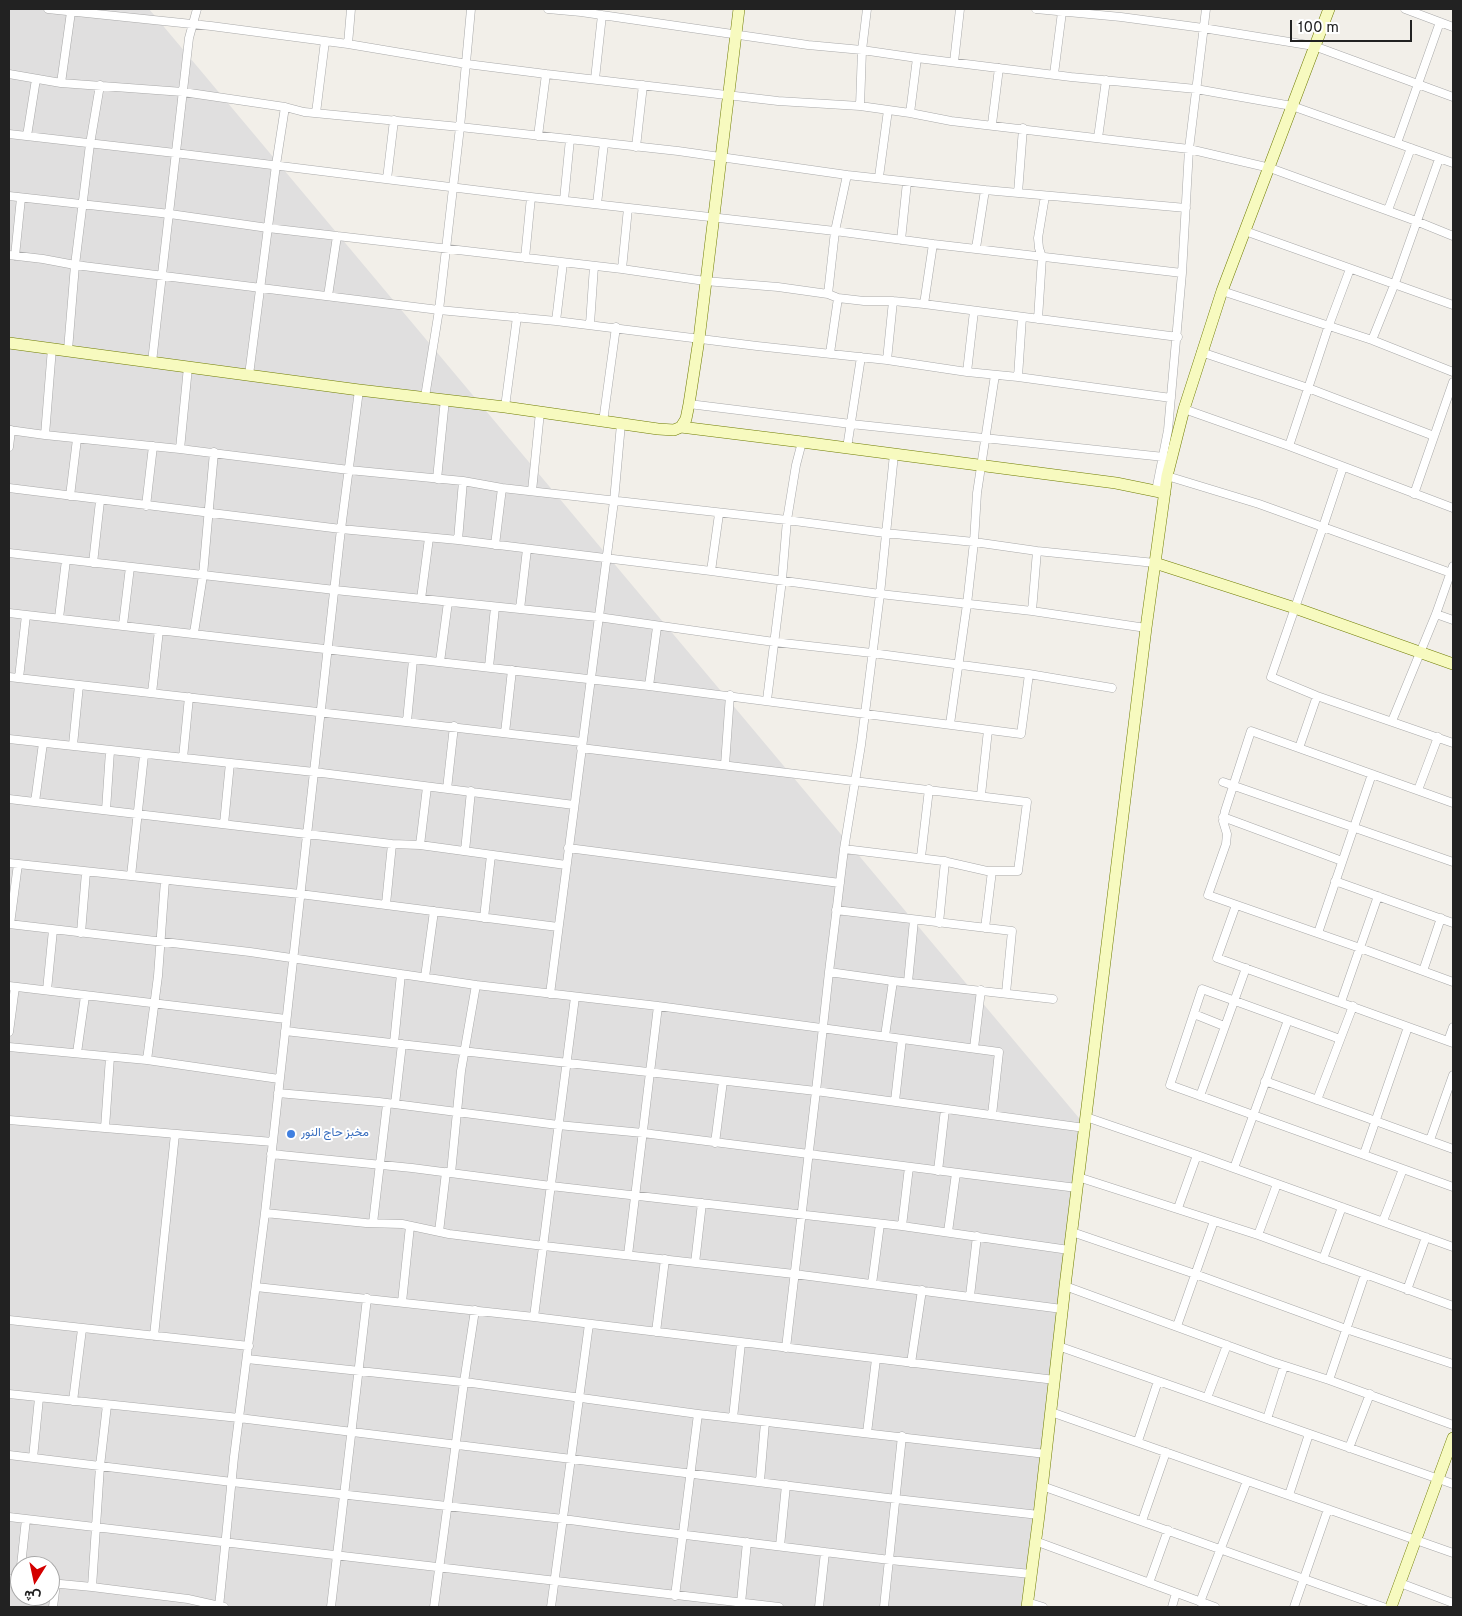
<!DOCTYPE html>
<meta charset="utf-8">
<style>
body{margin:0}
#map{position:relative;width:1462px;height:1616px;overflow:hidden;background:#f2efe9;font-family:Overpass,Vazirmatn,sans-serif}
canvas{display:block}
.frame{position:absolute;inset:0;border:10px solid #222;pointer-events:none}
.north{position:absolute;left:10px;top:1556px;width:50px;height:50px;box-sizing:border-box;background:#fff;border:1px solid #a7a7a7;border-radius:50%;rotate:190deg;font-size:14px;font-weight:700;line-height:20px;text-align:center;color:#222}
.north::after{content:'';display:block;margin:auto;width:18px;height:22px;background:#d40000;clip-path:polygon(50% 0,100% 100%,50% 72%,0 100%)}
.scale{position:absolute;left:1290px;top:20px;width:122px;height:22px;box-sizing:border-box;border:2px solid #222;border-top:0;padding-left:6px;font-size:15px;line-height:18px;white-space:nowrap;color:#222;-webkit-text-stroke:4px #fff;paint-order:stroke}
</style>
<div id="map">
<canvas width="1462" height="1616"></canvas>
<div class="frame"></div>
<div class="north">ش</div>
<div class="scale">100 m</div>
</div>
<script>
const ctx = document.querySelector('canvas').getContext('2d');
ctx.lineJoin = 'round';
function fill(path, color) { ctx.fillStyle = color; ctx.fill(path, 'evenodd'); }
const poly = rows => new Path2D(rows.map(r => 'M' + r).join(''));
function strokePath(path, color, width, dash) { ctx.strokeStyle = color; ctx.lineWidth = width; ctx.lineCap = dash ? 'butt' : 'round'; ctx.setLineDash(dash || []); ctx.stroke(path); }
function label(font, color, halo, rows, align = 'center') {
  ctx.font = font + ' Overpass,Vazirmatn,sans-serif'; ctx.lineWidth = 4; ctx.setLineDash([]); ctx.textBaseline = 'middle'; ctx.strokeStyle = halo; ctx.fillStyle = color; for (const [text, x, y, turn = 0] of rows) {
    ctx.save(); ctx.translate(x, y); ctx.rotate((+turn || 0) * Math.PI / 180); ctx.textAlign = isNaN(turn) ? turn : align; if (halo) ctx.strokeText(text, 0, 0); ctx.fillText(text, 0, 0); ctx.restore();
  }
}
fill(poly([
 [9,9,149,9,1084,1124,1025,1607,9,1607],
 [20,1566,50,1566,50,1596,20,1596]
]), '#e0dfdf');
const street = poly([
 [48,9,211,26,348,44,467,64,546,74,778,101,860,106,910,113,951,121,1189,149,1270,168,1416,221,1453,236],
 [548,9,581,12,808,45,862,50,917,58,1071,77,1196,89,1292,106,1453,163],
 [1036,9,1121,17,1203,28,1314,46,1453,97],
 [1405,9,1453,27],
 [348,44,351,9],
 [954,62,960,9],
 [9,74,61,83,183,92,285,107,304,112,460,127,678,151,847,175,985,190,1186,208],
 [1054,74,1062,12],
 [595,79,602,15],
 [61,83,71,12],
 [860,106,862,50,867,9],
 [316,113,325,41],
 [910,113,917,58],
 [992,124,999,68],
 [9,134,175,153,531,197,835,231,933,244,1182,273],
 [27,136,36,79],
 [538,136,546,74],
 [1098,138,1106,80],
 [1397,143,1440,22],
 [636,147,643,85],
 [879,177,888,110],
 [387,179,394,120],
 [1018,193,1023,128],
 [9,196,170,214,268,228,622,269,705,281,778,287,828,294,838,298,864,301,893,301,924,304,1178,337],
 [564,200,570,139],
 [597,204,604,143],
 [1388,210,1411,148],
 [1245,231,1453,305],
 [901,240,907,182],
 [976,248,985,190],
 [9,255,43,259,75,265,439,310,556,321,757,346,887,360,967,372,1018,377,1171,398],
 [15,256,21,198],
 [525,258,531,197],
 [622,269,628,208],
 [1222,291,1372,340,1453,372],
 [828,294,835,231,847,175],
 [328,296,337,236],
 [924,304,933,244],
 [1038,319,1042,257,1039,248,1038,238,1045,196],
 [556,321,563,263],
 [590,324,594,266],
 [1372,340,1395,283,1439,159],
 [68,350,75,265,90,144,100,85],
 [1201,352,1308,388,1434,436],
 [830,353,838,298],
 [887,360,893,301],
 [152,362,189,38,197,9],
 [967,372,974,311],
 [249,375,276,165,285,107],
 [1018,377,1022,317],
 [425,397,439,310,460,127,471,9],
 [689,404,851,424,1164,457],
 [505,407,517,317],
 [1184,409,1289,446,1453,508],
 [603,422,616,327],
 [9,430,45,435,180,449,349,470,463,481,502,488,787,520,885,533,974,542,1037,551,1155,563],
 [45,435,52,348],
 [1289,446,1329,325,1350,269],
 [9,447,11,430],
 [847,448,861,357],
 [180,449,188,367],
 [1343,467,1323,527,1271,677,1317,696,1453,743],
 [1167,476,1259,504,1451,573],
 [437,479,445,399],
 [9,488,341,529,458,540,711,571,880,594,1032,611,1146,628],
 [532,491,540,412],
 [1156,491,1168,430,1182,273,1189,149,1206,9],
 [1414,494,1453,382],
 [70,496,77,439],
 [146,506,153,446],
 [458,540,463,481],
 [495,545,502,488],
 [9,553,335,590,598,617,774,642,872,653,1029,674,1112,688],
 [93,563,100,501],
 [711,571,719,514],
 [421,599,429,538],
 [520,609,527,549],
 [1032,611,1037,551],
 [9,613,649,686,1021,734,1029,674],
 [1436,614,1453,620],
 [59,618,66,560],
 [123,625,130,567],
 [194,633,203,575,214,452],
 [440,662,448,602],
 [489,667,495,607],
 [9,677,582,742],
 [19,678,26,615],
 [649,686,657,627],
 [152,693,159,630],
 [767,700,782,580,787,520,796,465,802,442],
 [407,721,413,660],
 [1392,721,1436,614,1453,566],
 [950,724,967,604,974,542,977,493,995,375],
 [505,733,512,670],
 [9,739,314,772,574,805],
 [73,745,79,685],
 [581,748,1027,802,1018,871,987,871,943,861,844,849],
 [1299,748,1317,696],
 [183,758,189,697],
 [725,765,730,695],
 [1223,782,1453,862],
 [447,789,454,726],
 [1418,790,1438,737],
 [981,795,988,730],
 [9,799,392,844,420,845,566,865],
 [35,802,43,743],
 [1453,803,1251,731,1225,811,1223,821,1227,834,1226,844,1208,895,1360,948,1453,982],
 [106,810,110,751],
 [1223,817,1342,861],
 [224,824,230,763],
 [420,845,427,787],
 [568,848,840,883],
 [465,851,471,791],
 [921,857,929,789],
 [9,863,300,894,558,927],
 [131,876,144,755],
 [1335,881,1453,923],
 [386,904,392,844],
 [1236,905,1217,958,1453,1043],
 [836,910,1012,931,1006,993],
 [484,918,491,855],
 [939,923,945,861],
 [9,924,250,952,476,985,658,1006,999,1052,992,1115],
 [10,924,18,864],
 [985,928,992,871],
 [81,933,86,872],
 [1318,933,1372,774],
 [1423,971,1441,918],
 [829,972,893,981,1053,999],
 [425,977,434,911],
 [908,982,914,920],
 [9,986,286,1019],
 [47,990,53,930],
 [550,994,614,501,621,424],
 [1341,1002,1378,896],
 [1194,1014,1224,1026],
 [285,1031,816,1091,1085,1128],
 [9,1032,15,987],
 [885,1036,893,981],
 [1340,1039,1202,989,1170,1085,1453,1187],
 [1448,1041,1453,1027],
 [394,1043,401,974],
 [9,1047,147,1060,279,1079],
 [974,1048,981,990],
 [77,1053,85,996],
 [147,1060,158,976,165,880],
 [1265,1081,1453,1149],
 [278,1093,379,1102,558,1125,643,1133,1077,1188],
 [1200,1096,1246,968],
 [1317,1100,1353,1006],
 [895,1101,902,1039],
 [395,1104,402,1044],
 [1086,1117,1197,1155,1453,1247],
 [9,1120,273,1142],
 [105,1128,110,1057],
 [1430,1140,1453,1075],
 [715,1143,723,1081],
 [271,1154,412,1168,551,1186,902,1226,1069,1250],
 [1364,1154,1408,1027],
 [1234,1168,1288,1020],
 [938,1171,945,1109],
 [451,1173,461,1071,476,985],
 [1078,1177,1258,1235,1453,1306],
 [1178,1208,1197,1155],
 [265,1213,366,1223,402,1224,449,1234,544,1246,794,1274,1062,1309],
 [1383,1221,1403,1169],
 [373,1223,387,1104],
 [902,1226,909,1167],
 [439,1232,446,1172],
 [948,1232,956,1173],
 [1072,1232,1195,1274,1346,1329,1453,1364],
 [1258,1235,1277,1184],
 [628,1255,658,1006],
 [1323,1259,1342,1207],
 [695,1263,702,1203],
 [872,1284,880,1224],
 [1065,1286,1273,1362,1329,1380,1453,1425],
 [256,1287,534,1317,1055,1380],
 [1407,1290,1426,1237],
 [970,1296,977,1236],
 [402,1302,410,1226],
 [534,1317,575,997],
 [9,1320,249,1346],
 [1177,1326,1214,1221],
 [656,1332,665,1259],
 [154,1336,175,1134],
 [1058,1346,1453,1484],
 [786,1348,816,1091,829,972,844,849,861,745,880,594,894,454],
 [247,1359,472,1383,698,1414,1046,1454],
 [911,1363,922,1290],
 [1329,1380,1365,1274],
 [9,1394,239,1418,896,1499,1039,1515],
 [1207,1398,1227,1345],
 [73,1401,82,1329],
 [1051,1412,1453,1553],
 [733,1418,741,1343],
 [1267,1419,1284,1366],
 [867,1433,876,1359],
 [1138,1441,1158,1381],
 [1349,1448,1370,1394],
 [9,1455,232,1482,563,1519,629,1528,890,1560,1031,1574],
 [33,1458,39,1398],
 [760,1481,765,1422],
 [1042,1486,1383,1607],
 [1289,1495,1309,1434],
 [9,1517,779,1607],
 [1142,1521,1166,1452],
 [1035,1541,1215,1607],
 [780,1546,786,1485],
 [21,1566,26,1519],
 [9,1579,20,1580],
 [50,1583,92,1587,188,1599,224,1607],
 [1149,1583,1168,1530],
 [1400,1583,1453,1603],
 [92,1587,100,1466,107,1405],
 [675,1596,698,1414],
 [1027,1602,1043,1607],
 [1200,1602,1247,1481],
 [741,1603,747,1542],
 [53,1607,56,1583],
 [219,1607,234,1457,265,1213,341,529,359,390],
 [331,1607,367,1298],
 [434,1607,464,1382,475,1310],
 [551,1607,589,1324],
 [819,1607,825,1552],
 [884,1607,902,1436],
 [1172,1607,1176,1593],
 [1294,1607,1328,1509]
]);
const secondary = poly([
 [9,343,359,390,505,407,658,429,674,430,681,427,686,419,689,404,699,339,739,9],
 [681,427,802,442,1116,483,1165,493],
 [1155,563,1295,608,1453,664],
 [1027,1607,1039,1515,1065,1286,1146,628,1167,476,1184,409,1222,291,1329,9],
 [1391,1607,1453,1438]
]);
strokePath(street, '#a9a9a9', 9);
strokePath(secondary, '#707d05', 12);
strokePath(street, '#fff', 8);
strokePath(secondary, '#f7fabf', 11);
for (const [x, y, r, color] of [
 [291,1134,5,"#3f7fe0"]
]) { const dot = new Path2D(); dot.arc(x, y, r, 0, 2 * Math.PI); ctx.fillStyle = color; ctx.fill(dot); strokePath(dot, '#fff', 2); }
label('12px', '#366cbe', '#fff', [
 ["مخبز حاج النور",301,1134]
], 'left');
</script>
